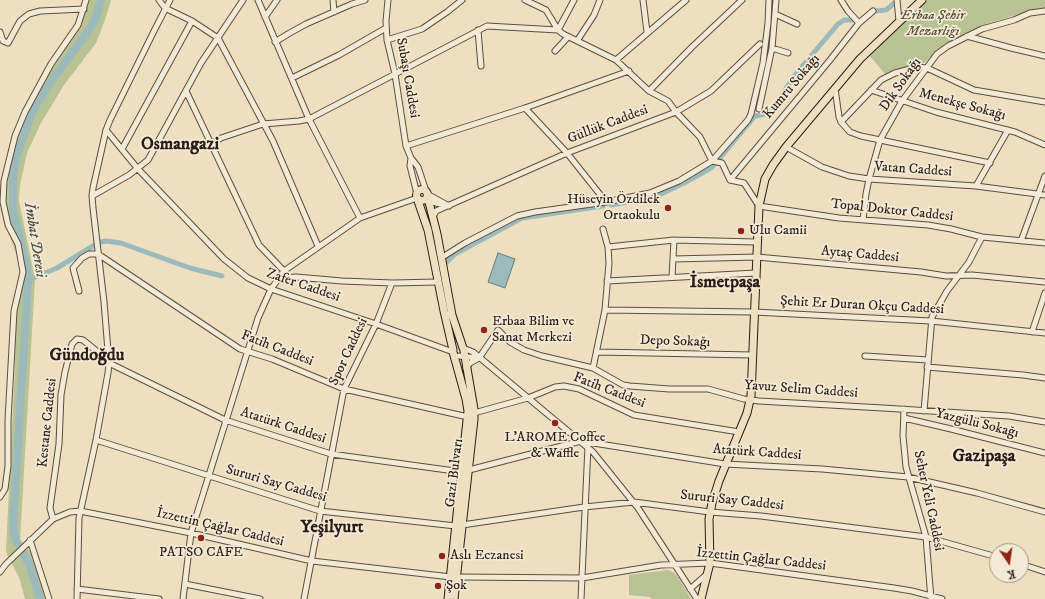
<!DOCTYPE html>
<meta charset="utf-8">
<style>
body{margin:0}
#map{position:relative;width:1045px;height:599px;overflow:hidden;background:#eddfbf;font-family:"IM FELL DW Pica",serif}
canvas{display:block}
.north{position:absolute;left:989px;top:543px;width:40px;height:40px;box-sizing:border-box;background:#f3ead5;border:1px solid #a39889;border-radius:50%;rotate:167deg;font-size:11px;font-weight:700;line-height:16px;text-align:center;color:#2a1d17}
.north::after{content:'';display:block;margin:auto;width:14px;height:18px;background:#8f2418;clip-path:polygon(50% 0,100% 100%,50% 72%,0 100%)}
</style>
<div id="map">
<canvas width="1045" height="599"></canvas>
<div class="north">K</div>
</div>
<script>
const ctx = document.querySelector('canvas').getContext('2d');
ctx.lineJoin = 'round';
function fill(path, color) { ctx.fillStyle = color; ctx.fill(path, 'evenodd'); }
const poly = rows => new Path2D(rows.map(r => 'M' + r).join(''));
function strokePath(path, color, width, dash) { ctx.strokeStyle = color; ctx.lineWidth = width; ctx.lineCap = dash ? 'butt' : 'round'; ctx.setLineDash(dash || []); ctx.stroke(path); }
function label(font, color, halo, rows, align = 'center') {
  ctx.font = font + ' "IM FELL DW Pica",serif'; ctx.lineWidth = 3.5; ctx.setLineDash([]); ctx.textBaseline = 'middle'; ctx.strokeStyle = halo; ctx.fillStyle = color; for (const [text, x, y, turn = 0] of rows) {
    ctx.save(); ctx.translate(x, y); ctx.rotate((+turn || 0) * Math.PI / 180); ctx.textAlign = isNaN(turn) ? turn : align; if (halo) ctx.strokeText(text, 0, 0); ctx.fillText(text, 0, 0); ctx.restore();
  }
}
fill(poly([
 [89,0,111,0,106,17,96,43,64,85,41,123,27,153,20,185,19,201,35,279,20,541,24,543,31,553,45,599,25,599,19,577,8,557,6,551,15,366,16,315,21,273,16,254,1,210,0,195,16,139,27,112,37,92,77,30],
 [925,0,1045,0,1045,8,1033,10,986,24,945,45,924,63,901,68,886,75,868,54],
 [426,202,449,317,457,342,454,343,437,257,430,225,423,203],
 [668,570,673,572,678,577,691,599,651,599,650,597,629,595,629,575]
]), '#b8c292');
const water = poly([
 [498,253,515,259,505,288,488,282,498,253]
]);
fill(water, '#9cbabb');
strokePath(water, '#6e7b79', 1);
strokePath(poly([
 [876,11,886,10,893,4],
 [719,159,755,116,765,114,773,109,794,76,838,24,844,20,853,20],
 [611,205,642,200,659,195,686,182,711,168,714,165],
 [101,242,106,241,121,243,190,268,222,276],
 [447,262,455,254,522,218,603,206],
 [28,280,57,268,93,246]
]), '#9cbabb', 5);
strokePath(poly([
 [40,599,30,566,15,538,13,525,28,280,27,268,13,210,13,175,16,157,33,110,50,83,91,27,95,20,101,0]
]), '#9cbabb', 8);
const minor = poly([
 [159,0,165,8,192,21,218,38,273,141,318,246],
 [258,0,309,119,360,218],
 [333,0,334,12],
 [388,0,386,21,387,40,395,74,406,146,411,158,410,166,417,194],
 [525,0,546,10,558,30,563,34,616,60,649,91,668,101,676,112,700,137,712,161,722,163,730,180,744,183,759,206,839,218,928,225,951,229,982,237,1045,243],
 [643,0,647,32],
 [841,0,848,11,859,23],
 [897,0,899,21],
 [775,14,797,24],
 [265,17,277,0],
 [478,30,481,66],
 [0,32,3,41,8,43,20,21,29,14,40,11,84,9],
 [967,36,1011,48,1045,56],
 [387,40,422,29,447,12,462,0],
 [577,41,594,15,600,0],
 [275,42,288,34,306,24,352,4,365,0],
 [772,48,788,53],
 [555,51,568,37],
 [616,60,686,0],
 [292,78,339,55,386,28],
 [835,88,839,117,841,122,850,132,861,136,990,163],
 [871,90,936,112,1015,132,1045,145],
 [186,91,259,245,284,271],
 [649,91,692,47,742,0],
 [525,108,567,153,606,202],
 [759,109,772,48,776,0],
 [841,122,881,80,895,73,918,67,927,68,974,90,1045,102],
 [106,130,138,169,224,259,248,278,271,289,376,324,453,352],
 [211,144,221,138,263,124,299,121,309,119,487,26,558,30,574,0],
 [406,146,525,108,629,71],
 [786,147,822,167,849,176,869,179,976,186,1045,195],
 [122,149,192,21],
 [411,158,418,167,427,194,449,206],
 [730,180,830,60,859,23,873,11],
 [976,186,1008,130],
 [92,196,129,175,148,160,201,63,243,0],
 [425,200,444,205],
 [433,217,436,211,567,153,676,112,711,91,760,44],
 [863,220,866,194,869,179,880,140,902,101,937,54,948,46,982,29,1014,20,1030,13,1045,11],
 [1021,241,1045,176],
 [608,247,674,240,757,242],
 [441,258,465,243,517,216,535,212,606,202,650,193,679,181,712,161,748,120,751,114,763,63,768,23,769,0],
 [673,259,757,257,921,272,946,276,972,275,1045,282],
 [672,277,674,240],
 [279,278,296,277,342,281,392,283,438,282],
 [607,281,756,273],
 [79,291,73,268,82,258,89,254,98,254,240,349,272,359,344,389,468,417],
 [605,310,754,312,931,321,1045,333],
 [1032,332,1045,293],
 [463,348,473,352,593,452,638,508,697,599],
 [597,352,753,355],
 [459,356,478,358],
 [865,356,928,360],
 [109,363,225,420,331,454,462,472],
 [927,367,1023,375,1045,378],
 [466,368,470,363,479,358,498,330,510,342,524,350,542,356,593,368,623,385,630,386,669,389,708,389,744,399,759,401,883,408,1009,416,1045,422],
 [593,368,605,310,609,263,608,247,603,229],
 [904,409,903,436,906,467,926,537,931,599],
 [924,411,932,317,947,291,969,262,982,237],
 [474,413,528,398,555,387,564,386,579,389,634,415,739,432],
 [904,418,951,429,1045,453],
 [96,440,320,511,456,526],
 [469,470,581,441,725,464,822,469,908,477,977,493,1045,512],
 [0,497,5,489,8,466,8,420,14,311,23,272,18,244,8,225,3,202,4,181,15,136,25,112,51,64,78,25,86,0],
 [53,519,70,512,80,511,191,533,312,561,451,577],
 [462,525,584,507,634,502,710,512,761,516,926,537,997,557],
 [30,540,49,599],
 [1021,564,1045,572],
 [0,572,6,564,53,519,50,508,59,444,61,395,65,372,72,344,77,339,83,340,99,353,109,358],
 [457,577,582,578,661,565,710,563,894,588,912,591,942,599],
 [185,584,260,599],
 [77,589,159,599],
 [690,589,707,574],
 [77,599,79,518,96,440,108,373,109,363,104,302,93,208,92,196,93,188,106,130,110,120,155,29,170,0],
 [183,599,191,533,195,520,258,318,271,289,284,271,360,218,417,198],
 [304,599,344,389,376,324,392,283],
 [581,599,588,446]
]);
const major = poly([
 '416.5 195a5.5 5.5 0 1 1 11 0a5.5 5.5 0 1 1-11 0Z',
 [427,194,437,234,452,315,463,348],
 [417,198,428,230,444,311,453,350],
 [448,599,468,411,466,399,453,352],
 [454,599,474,419,474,409,464,351],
 [701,599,710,563,709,519,712,503,719,481,747,413,751,396,759,206,765,179,773,165,786,147,860,59,922,0]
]);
strokePath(minor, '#5b4e41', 7);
strokePath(major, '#2a1d17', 9);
strokePath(minor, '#f3ead5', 5);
strokePath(major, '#eddfbf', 7);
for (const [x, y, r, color] of [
 [668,208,4,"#8f2418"],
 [741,231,4,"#8f2418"],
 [484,330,4,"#8f2418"],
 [555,423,4,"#8f2418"],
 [201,538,4,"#8f2418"],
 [442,556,4,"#8f2418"],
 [438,586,4,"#8f2418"]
]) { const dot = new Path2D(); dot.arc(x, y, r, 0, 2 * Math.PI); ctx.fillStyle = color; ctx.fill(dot); strokePath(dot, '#f3ead5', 1.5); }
label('italic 14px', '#554f3c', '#f3ead5', [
 ["Erbaa Şehir",933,16],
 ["Mezarlığı",933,32]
]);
label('14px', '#2a1d17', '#f3ead5', [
 ["Subaşı Caddesi",407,78,80],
 ["Dik Sokağı",901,85,-55],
 ["Kumru Sokağı",792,87,-50],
 ["Menekşe Sokağı",962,105,15],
 ["Güllük Caddesi",608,125,-21],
 ["Vatan Caddesi",913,170,4],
 ["Topal Doktor Caddesi",892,211,6],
 ["Aytaç Caddesi",860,255,5],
 ["Zafer Caddesi",303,286,19],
 ["Şehit Er Duran Okçu Caddesi",862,306,3],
 ["Depo Sokağı",675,342,2],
 ["Fatih Caddesi",277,349,21],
 ["Spor Caddesi",349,352,-65],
 ["Yavuz Selim Caddesi",801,390,4],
 ["Fatih Caddesi",609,391,21],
 ["Kestane Caddesi",48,423,-84],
 ["Yazgülü Sokağı",977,424,14],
 ["Atatürk Caddesi",283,426,18],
 ["Atatürk Caddesi",757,453,4],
 ["Gazi Bulvarı",455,473,-83],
 ["Sururi Say Caddesi",276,484,16],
 ["Sururi Say Caddesi",732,501,6],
 ["Seher Yeli Caddesi",928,501,78],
 ["İzzettin Çağlar Caddesi",220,528,13],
 ["İzzettin Çağlar Caddesi",761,560,6]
]);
label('14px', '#2a1d17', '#f3ead5', [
 ["Hüseyin Özdilek",660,200,"right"],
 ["Ortaokulu",660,216,"right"],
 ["Ulu Camii",749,231],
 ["Erbaa Bilim ve",492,322],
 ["Sanat Merkezi",492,338],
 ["L'AROME Coffee",555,438,"center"],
 ["& Waffle",555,454,"center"],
 ["PATSO CAFE",201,553,"center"],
 ["Aslı Eczanesi",450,556],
 ["Şok",446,586]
], 'left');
label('italic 15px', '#4c4c48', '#f3ead5', [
 ["İmbat Deresi",34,240,81]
]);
label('bold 18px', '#2a1d17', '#f3ead5', [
 ["Osmangazi",180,145],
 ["İsmetpaşa",725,283],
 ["Gündoğdu",87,356],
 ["Gazipaşa",984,457],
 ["Yeşilyurt",332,528]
]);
</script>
